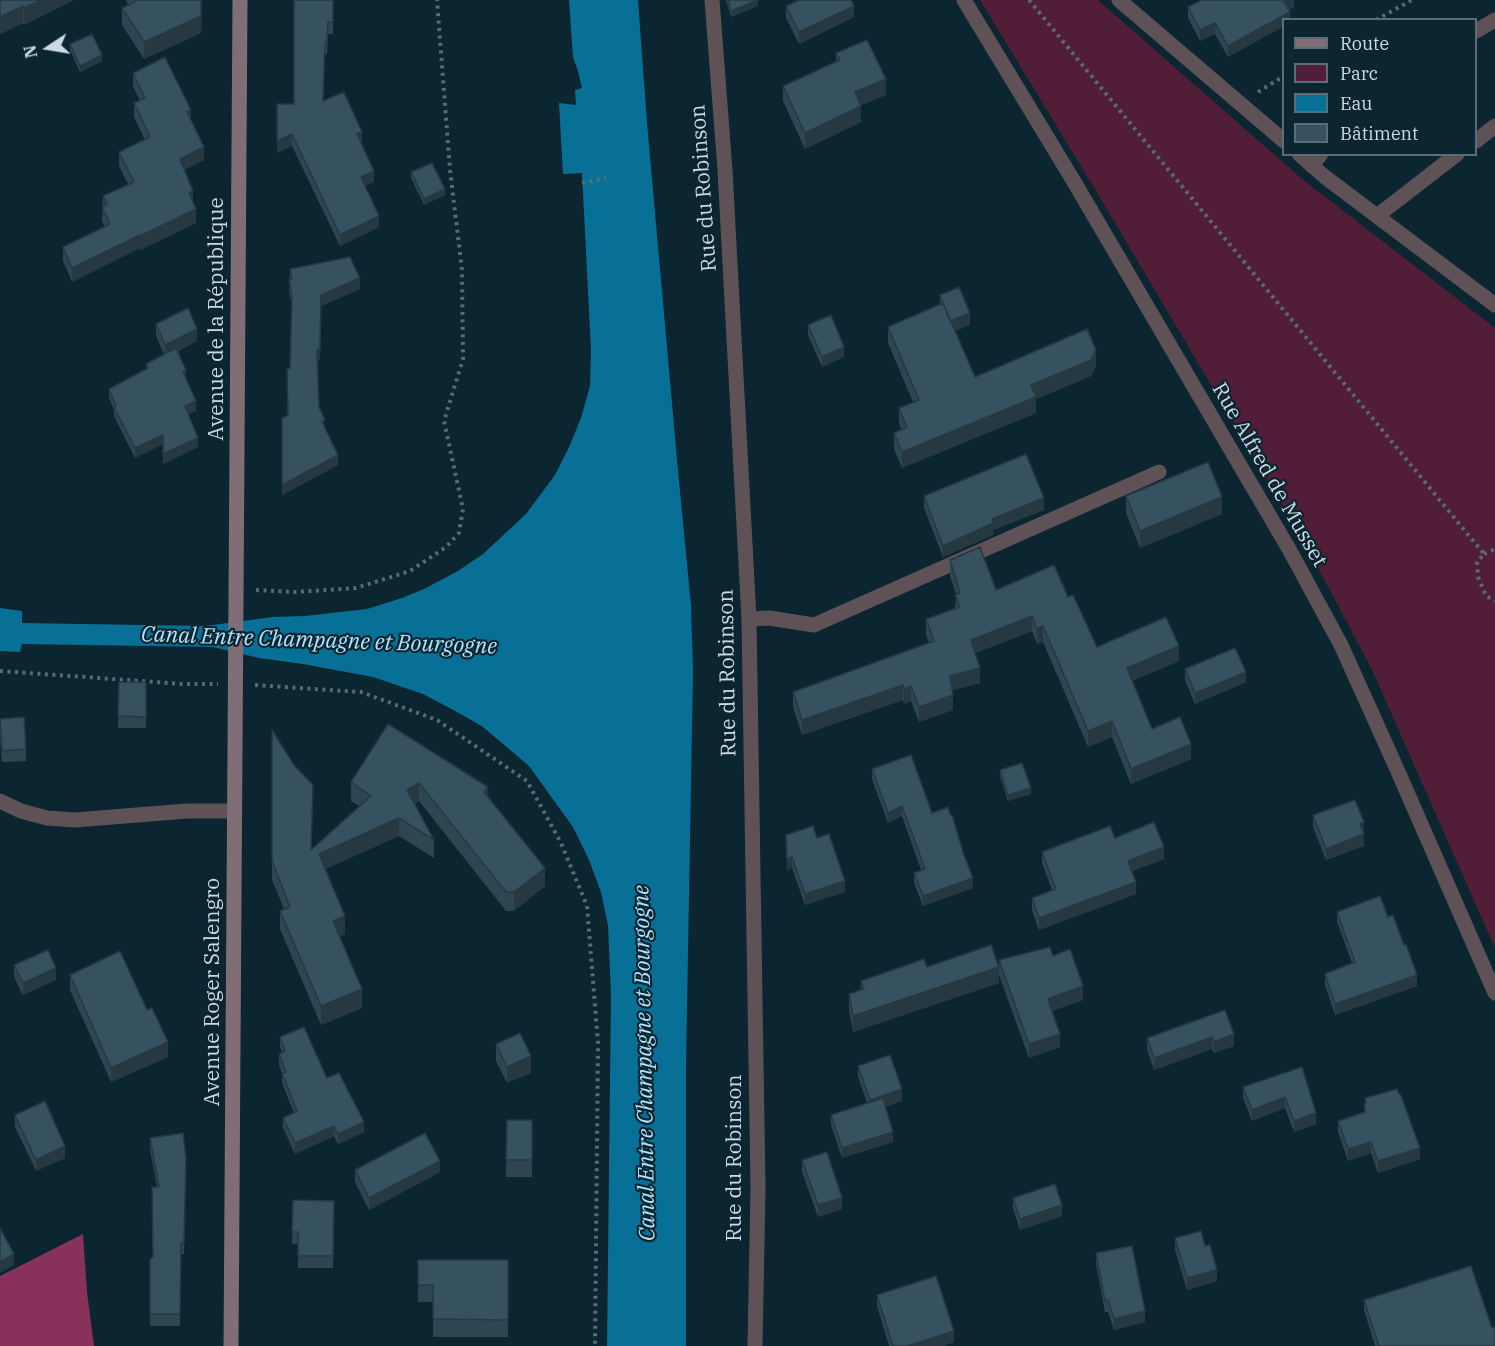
<!DOCTYPE html>
<meta charset="utf-8">
<style>
body{margin:0}
#map{position:relative;width:1495px;height:1346px;overflow:hidden;background:#0b2531;font-family:"IBM Plex Serif",serif}
canvas{display:block}
.legend{position:absolute;left:1282px;top:18px;width:195px;height:138px;box-sizing:border-box;background:#0b2531;border:2px solid #586e78;margin:0;padding:8px 10px;list-style:none;font-size:18px;color:#ccdbe3}
.legend li{display:flex;align-items:center;gap:12px;height:30px}
.legend b{width:30px;border:2px solid #586e78}
.north{position:absolute;left:18px;top:18px;width:60px;height:60px;-webkit-text-stroke:4px #0b2531;paint-order:stroke;rotate:258deg;font-size:16px;font-weight:700;line-height:24px;text-align:center;color:#ccdbe3}
.north::after{content:'';display:block;margin:auto;width:21px;height:27px;background:#ccdbe3;clip-path:polygon(50% 0,100% 100%,50% 72%,0 100%)}
</style>
<div id="map">
<canvas width="1495" height="1346"></canvas>
<ul class="legend">
<li><b style="height:8px;background:#816d75"></b>Route</li>
<li><b style="height:16px;background:#521d36"></b>Parc</li>
<li><b style="height:16px;background:#087096"></b>Eau</li>
<li><b style="height:16px;background:#36515f"></b>Bâtiment</li>
</ul>
<div class="north">N</div>
</div>
<script>
const ctx = document.querySelector('canvas').getContext('2d');
ctx.lineJoin = 'round';
function fill(path, color) { ctx.fillStyle = color; ctx.fill(path, 'evenodd'); }
const poly = rows => new Path2D(rows.map(r => 'M' + r).join(''));
function strokePath(path, color, width, dash) { ctx.strokeStyle = color; ctx.lineWidth = width; ctx.lineCap = dash ? 'butt' : 'round'; ctx.setLineDash(dash || []); ctx.stroke(path); }
function label(font, color, halo, rows, align = 'center') {
  ctx.font = font + ' "IBM Plex Serif",serif'; ctx.lineWidth = 4.5; ctx.setLineDash([]); ctx.textBaseline = 'middle'; ctx.strokeStyle = halo; ctx.fillStyle = color; for (const [text, x, y, turn = 0] of rows) {
    ctx.save(); ctx.translate(x, y); ctx.rotate((+turn || 0) * Math.PI / 180); ctx.textAlign = isNaN(turn) ? turn : align; if (halo) ctx.strokeText(text, 0, 0); ctx.fillText(text, 0, 0); ctx.restore();
  }
}
fill(poly([
 [980,0,1098,0,1302,179,1495,328,1495,948,1372,670,1306,545,1096,191]
]), '#521d36');
fill(poly([
 [83,1234,87,1292,94,1346,0,1346,0,1276]
]), '#88315b');
fill(poly([
 [569,0,638,0,647,123,678,471,691,605,693,672,686,1063,686,1346,607,1346,611,995,608,925,601,892,589,860,573,827,529,766,483,727,459,713,423,694,373,677,303,664,259,658,213,647,22,644,20,652,0,651,0,608,22,611,22,623,205,626,273,617,305,616,367,609,402,598,424,589,458,571,483,554,526,514,555,475,569,447,581,418,590,386,591,350,582,173,563,174,559,103,576,105,575,90,582,88,578,71,573,57]
]), '#087096');
strokePath(poly([
 [1029,0,1484,554,1477,562,1478,577,1486,596,1495,601],
 [1376,20,1412,0],
 [1258,92,1284,76],
 [582,183,606,178],
 [1484,554,1495,549],
 [256,590,295,592,356,588,410,571,446,547,459,533,463,509,444,421,463,359,462,270,450,170,437,0],
 [0,671,183,684,218,684],
 [255,685,361,692,437,720,527,781,561,843,587,906,598,1043,595,1346]
]), '#566c77', 4, [3, 4.5]);
strokePath(poly([
 [1476,31,1495,20],
 [1476,141,1495,126],
 [1312,166,1321,154],
 [1377,216,1457,154],
 [749,619,769,618,814,625,1159,472]
]), '#5f5257', 15);
strokePath(poly([
 [712,0,725,170,749,619,758,1188,755,1346],
 [964,0,1073,180,1289,549,1341,645,1396,767,1495,993],
 [1119,0,1284,141],
 [1299,154,1325,177,1495,305],
 [0,801,21,811,47,818,75,820,187,811,235,811]
]), '#5f5257', 15);
strokePath(poly([
 [231,1346,240,0]
]), '#816d75', 15);
fill(poly([
 [0,0,74,0,24,25,23,23,0,34],
 [126,0,202,0,201,33,144,59,122,25,122,8,128,5],
 [333,0,333,34,328,34,327,54,325,54,323,101,362,143,361,144,374,182,365,186,379,227,340,246,292,146,277,153,294,104],
 [726,0,758,0,758,6,731,17],
 [1294,0,1294,7,1289,10,1290,20,1284,20,1284,26,1228,57,1215,34,1200,41,1188,18,1188,7],
 [786,6,854,17,799,44,786,18],
 [70,44,102,61,80,72,70,50],
 [836,53,886,95,861,105,861,122,805,149,783,101,783,86,836,61],
 [133,73,191,121,204,160,184,170,193,202,196,223,140,250,140,248,72,282,63,261,63,247,105,227,102,221,103,196,128,184,119,166,119,152,145,140,134,117,134,103,140,101,133,86],
 [411,172,445,195,424,205,411,178],
 [290,269,360,289,321,306,320,359,318,360,319,407,325,427,338,465,282,495,288,415,290,368,292,306,289,291],
 [940,295,970,325,955,331,975,377,1096,366,1091,376,1036,399,1036,413,902,468,894,449,894,433,902,430,899,424,899,408,913,402,888,343,888,327,940,304],
 [156,324,197,341,178,351,196,411,188,414,198,447,163,464,163,444,135,458,114,416,114,410,109,398,109,389,146,369,146,364,164,354,156,336],
 [808,325,844,357,822,367,808,335],
 [924,496,1044,510,993,530,993,535,943,557,924,508],
 [1126,496,1222,514,1140,548,1126,513],
 [950,560,996,590,1068,597,1097,647,1179,661,1132,681,1152,729,1191,759,1131,784,1112,737,1088,747,1043,642,1037,644,1032,631,975,653,980,683,952,690,953,710,919,722,911,701,904,704,903,700,802,735,793,707,793,692,929,643,926,634,926,619,955,609,956,594,950,576],
 [1185,669,1246,682,1195,704,1185,680],
 [119,682,146,682,146,728,118,728],
 [0,719,26,749,26,761,2,762,0,740],
 [388,724,488,796,545,886,514,911,506,911,419,801,415,804,434,840,434,858,399,836,325,869,345,934,339,937,362,1008,321,1025,280,929,280,911,284,909,272,880,272,730,294,765,313,803,311,850,359,806,351,801,351,782],
 [872,769,932,813,973,888,923,906,914,883,914,873,921,870,902,816,888,823,872,779],
 [1000,770,1031,794,1008,801,1000,776],
 [1313,815,1364,822,1364,846,1326,860,1313,827],
 [786,835,817,838,845,892,805,905,792,868,787,870],
 [1115,838,1164,859,1132,871,1136,894,1039,930,1032,910,1032,898,1052,890,1042,863,1042,852],
 [1337,912,1388,917,1417,986,1335,1015,1325,985,1325,974,1352,963,1337,922],
 [1053,956,1083,1000,1052,1011,1060,1047,1029,1058,999,975,999,983,853,1032,849,1010,849,994,861,989,861,981,927,967,999,966,999,960],
 [14,965,56,980,23,995,14,977],
 [70,975,168,1057,111,1082,70,990],
 [1225,1010,1234,1046,1214,1053,1212,1049,1154,1070,1147,1050,1147,1038],
 [280,1037,327,1078,364,1132,338,1144,334,1136,295,1154,283,1128,283,1118,294,1113,282,1083,282,1073,279,1065,279,1054,282,1053,280,1047],
 [496,1044,531,1073,507,1083,496,1061],
 [858,1066,902,1101,885,1107,893,1142,842,1158,831,1125,831,1115,867,1103,858,1077],
 [1302,1067,1316,1124,1294,1132,1285,1108,1252,1121,1243,1098,1243,1087],
 [1365,1098,1420,1159,1378,1173,1371,1153,1348,1161,1338,1132,1338,1121,1364,1112,1364,1104,1365,1103],
 [15,1115,65,1158,36,1171,15,1127],
 [507,1120,532,1120,532,1177,506,1177],
 [150,1138,186,1158,184,1254,181,1254,180,1326,150,1326,150,1259,153,1257,157,1187,150,1150],
 [802,1160,842,1209,818,1217,802,1172],
 [355,1170,440,1172,369,1210,355,1182],
 [1013,1198,1062,1216,1020,1230,1013,1208],
 [293,1200,334,1201,333,1268,298,1268,298,1244,292,1244],
 [1175,1238,1205,1246,1217,1281,1187,1290,1175,1250],
 [1096,1253,1145,1322,1114,1330,1108,1312,1105,1312,1096,1264],
 [418,1260,508,1260,508,1337,433,1337,433,1302,418,1302],
 [877,1295,954,1342,943,1346,889,1346,877,1306],
 [1364,1300,1495,1346,1375,1346,1364,1310]
]), '#2e4652');
fill(poly([
 [41,0,74,0,24,25,24,8],
 [202,0,201,33,144,59,144,42],
 [758,0,758,6,731,17,731,11],
 [1287,0,1294,0,1294,7,1284,13,1284,2],
 [23,6,23,23,0,34,0,17],
 [854,6,854,17,799,44,799,32],
 [1290,12,1290,20,1284,20,1284,26,1228,57,1228,46],
 [1215,23,1215,34,1200,41,1200,30],
 [102,55,102,61,80,72,80,66],
 [886,79,886,95,855,108,855,92],
 [861,106,861,122,805,149,805,133],
 [191,110,191,124,187,112],
 [362,132,362,143,357,146,357,134],
 [292,134,292,146,277,153,277,141],
 [204,147,204,160,180,172,180,159],
 [374,171,374,182,361,188,361,177],
 [445,189,445,195,424,205,424,199],
 [193,191,193,205,189,193],
 [196,209,196,223,140,250,140,236],
 [379,216,379,227,340,246,340,235],
 [140,235,140,248,72,282,72,268],
 [360,278,360,289,321,306,320,359,317,360,321,295],
 [970,313,970,325,950,333,950,322],
 [197,329,197,341,165,356,165,345],
 [844,347,844,357,822,367,822,357],
 [1096,350,1096,366,1091,376,1036,399,1036,413,902,468,902,452],
 [186,370,186,380,183,372],
 [196,401,196,411,185,416,185,406],
 [163,435,163,444,135,458,135,448],
 [198,438,198,447,163,464,163,454],
 [338,455,338,465,282,495,282,485],
 [1222,497,1222,514,1140,548,1140,531],
 [1044,498,1044,510,993,530,993,535,943,557,943,546,992,519],
 [1032,616,1032,631,971,655,971,640],
 [1043,626,1043,642,1037,644,1037,629],
 [1179,646,1179,661,1127,683,1127,668],
 [980,668,980,683,950,691,950,676],
 [1246,672,1246,682,1195,704,1195,693],
 [903,685,903,700,802,735,802,720],
 [911,686,911,701,904,704,904,689],
 [953,695,953,710,919,722,919,707],
 [1112,721,1112,737,1088,747,1088,731],
 [1191,744,1191,759,1131,784,1131,769],
 [419,783,419,801,407,809,407,790],
 [488,787,488,805,484,792],
 [1031,788,1031,794,1008,801,1008,795],
 [902,806,902,816,888,823,888,813],
 [399,818,399,836,319,872,319,854],
 [1364,822,1364,834,1360,824],
 [1364,834,1364,846,1326,860,1326,849],
 [1164,847,1164,859,1128,873,1128,861],
 [792,857,792,868,787,870,787,859],
 [545,868,545,886,514,911,514,892],
 [973,878,973,888,923,906,923,896],
 [845,881,845,892,805,905,805,894],
 [1136,882,1136,894,1039,930,1039,918],
 [345,916,345,934,333,940,333,921],
 [999,967,999,983,853,1032,853,1016],
 [56,968,56,980,23,995,23,983],
 [1417,975,1417,986,1335,1015,1335,1004],
 [1083,986,1083,1000,1048,1012,1048,999],
 [362,989,362,1008,321,1025,321,1006],
 [1060,1034,1060,1047,1029,1058,1029,1044],
 [1234,1034,1234,1046,1214,1053,1214,1042],
 [1212,1037,1212,1049,1154,1070,1154,1058],
 [168,1042,168,1057,111,1082,111,1068],
 [531,1056,531,1073,507,1083,507,1067],
 [902,1089,902,1101,870,1112,870,1100],
 [1285,1097,1285,1108,1252,1121,1252,1110],
 [1316,1113,1316,1124,1294,1132,1294,1121],
 [364,1122,364,1132,338,1144,338,1134],
 [334,1126,334,1136,295,1154,295,1143],
 [893,1132,893,1142,842,1158,842,1148],
 [1371,1142,1371,1153,1348,1161,1348,1149],
 [65,1146,65,1158,36,1171,36,1160],
 [1420,1148,1420,1159,1378,1173,1378,1161],
 [440,1161,440,1172,369,1210,369,1198],
 [842,1198,842,1209,818,1217,818,1205],
 [1062,1205,1062,1216,1020,1230,1020,1219],
 [14,1254,14,1265,0,1273,0,1262],
 [1217,1270,1217,1281,1187,1290,1187,1278],
 [1145,1311,1145,1322,1114,1330,1114,1319],
 [954,1331,954,1342,943,1346,907,1346]
]), '#263942');
const building = poly([
 [0,0,41,0,24,8,23,6,0,17,0,0],
 [134,0,201,0,201,16,144,42,122,8,135,2,134,0],
 [294,0,333,0,333,22,328,22,327,42,325,42,323,101,344,92,362,132,357,134,374,171,361,177,379,216,340,235,292,134,277,141,277,104,294,104,294,0],
 [728,0,758,0,731,11,728,0],
 [799,0,851,0,854,6,799,32,786,6,799,0],
 [1202,0,1287,0,1284,2,1290,12,1228,46,1215,23,1200,30,1188,7,1202,0],
 [92,34,102,55,80,66,70,44,92,34],
 [867,40,886,79,855,92,861,106,805,133,783,86,840,60,836,53,867,40],
 [165,57,191,110,187,112,204,147,180,159,193,191,189,193,196,209,140,236,140,235,72,268,63,247,110,224,102,207,107,204,103,196,134,182,119,152,150,137,134,103,145,98,133,73,165,57],
 [432,163,445,189,424,199,411,172,432,163],
 [350,257,360,278,321,295,320,349,317,350,319,407,325,420,322,422,338,455,282,485,282,418,288,415,287,369,290,368,292,296,289,280,292,279,290,269,350,257],
 [959,287,970,313,950,321,940,295,959,287],
 [943,303,975,377,1087,329,1096,350,1091,360,1031,385,1036,397,902,452,894,433,907,427,899,408,919,400,888,327,943,303],
 [188,308,197,329,165,345,156,324,188,308],
 [831,315,844,347,822,357,808,325,831,315],
 [176,348,186,370,183,372,196,401,185,406,198,438,163,454,163,435,135,448,114,407,116,406,109,389,148,368,146,364,176,348],
 [1026,454,1044,498,992,519,993,523,943,546,924,496,1026,454],
 [1208,462,1222,497,1140,531,1126,496,1208,462],
 [980,547,996,590,1054,565,1068,597,1073,595,1097,647,1166,617,1179,646,1127,668,1152,729,1180,717,1191,744,1131,769,1112,721,1088,731,1043,626,1037,629,1032,616,971,640,980,668,950,676,953,695,919,707,911,686,904,689,903,685,802,720,793,692,934,641,926,619,960,607,955,595,960,593,950,560,980,547],
 [1235,648,1246,672,1195,693,1185,669,1235,648],
 [119,682,146,682,146,717,118,716,119,682],
 [24,717,26,749,2,751,0,719,24,717],
 [388,724,488,787,484,792,545,868,514,892,506,892,419,783,407,790,434,840,399,818,319,854,345,916,333,921,362,989,321,1006,280,911,290,907,272,861,272,730,294,765,313,785,311,850,371,796,351,782,388,724],
 [911,755,932,813,948,807,951,816,952,815,964,855,973,878,923,896,914,873,925,869,902,806,888,813,872,769,911,755],
 [1022,763,1031,788,1008,795,1000,770,1022,763],
 [1355,800,1364,822,1360,824,1364,834,1326,849,1313,815,1355,800],
 [1154,822,1164,847,1128,861,1136,882,1039,918,1032,898,1056,889,1042,852,1110,826,1115,838,1154,822],
 [813,826,817,838,829,834,845,881,805,894,792,857,787,859,786,835,813,826],
 [1380,896,1388,917,1393,915,1404,945,1406,944,1417,975,1335,1004,1325,974,1355,962,1337,912,1380,896],
 [991,945,999,967,853,1016,849,994,864,989,861,981,924,959,927,967,991,945],
 [1050,947,1053,956,1070,949,1083,986,1048,999,1060,1034,1029,1044,999,960,1050,947],
 [48,950,56,968,23,983,14,965,48,950],
 [120,951,147,1010,152,1008,168,1042,111,1068,70,975,120,951],
 [1225,1010,1234,1034,1214,1042,1212,1037,1154,1058,1147,1038,1225,1010],
 [304,1027,327,1078,339,1073,364,1122,338,1134,334,1126,295,1143,283,1118,297,1111,282,1073,286,1072,279,1054,285,1051,280,1037,304,1027],
 [520,1033,531,1056,507,1067,496,1044,520,1033],
 [890,1055,902,1089,870,1100,858,1066,890,1055],
 [1302,1067,1316,1113,1294,1121,1285,1097,1252,1110,1243,1087,1302,1067],
 [1397,1089,1399,1094,1400,1093,1420,1148,1378,1161,1371,1142,1348,1149,1338,1121,1365,1112,1364,1104,1366,1103,1365,1098,1397,1089],
 [883,1098,893,1132,842,1148,831,1115,883,1098],
 [45,1101,65,1146,36,1160,15,1115,45,1101],
 [507,1120,532,1120,532,1160,506,1160,507,1120],
 [183,1133,186,1158,184,1243,181,1243,180,1314,150,1314,150,1259,153,1257,152,1187,159,1187,150,1138,183,1133],
 [425,1133,440,1161,369,1198,355,1170,425,1133],
 [827,1152,842,1198,818,1205,802,1160,827,1152],
 [1055,1184,1062,1205,1020,1219,1013,1198,1055,1184],
 [293,1200,334,1201,333,1256,298,1256,298,1232,292,1232,293,1200],
 [0,1228,14,1254,0,1262,0,1228],
 [1201,1231,1205,1246,1210,1245,1217,1270,1187,1278,1175,1238,1201,1231],
 [1132,1246,1145,1311,1114,1319,1108,1300,1105,1301,1096,1253,1132,1246],
 [418,1260,508,1260,508,1320,433,1319,433,1285,418,1285,418,1260],
 [1471,1266,1492,1328,1495,1327,1495,1346,1379,1346,1364,1300,1471,1266],
 [936,1276,954,1331,907,1346,893,1346,877,1295,936,1276]
]);
fill(building, '#36515f');
strokePath(building, '#263942', 1.5);
label('21px', '#ccdbe3', '#0b2531', [
 ["Rue du Robinson",704,188,-94],
 ["Avenue de la République",217,319,-90],
 ["Rue Alfred de Musset",1269,475,60],
 ["Rue du Robinson",728,673,-91],
 ["Avenue Roger Salengro",213,992,-90],
 ["Rue du Robinson",735,1158,-90]
]);
label('italic 22px', '#b2e4fe', '#0b2531', [
 ["Canal Entre Champagne et Bourgogne",319,641,2],
 ["Canal Entre Champagne et Bourgogne",645,1063,-91]
]);
</script>
